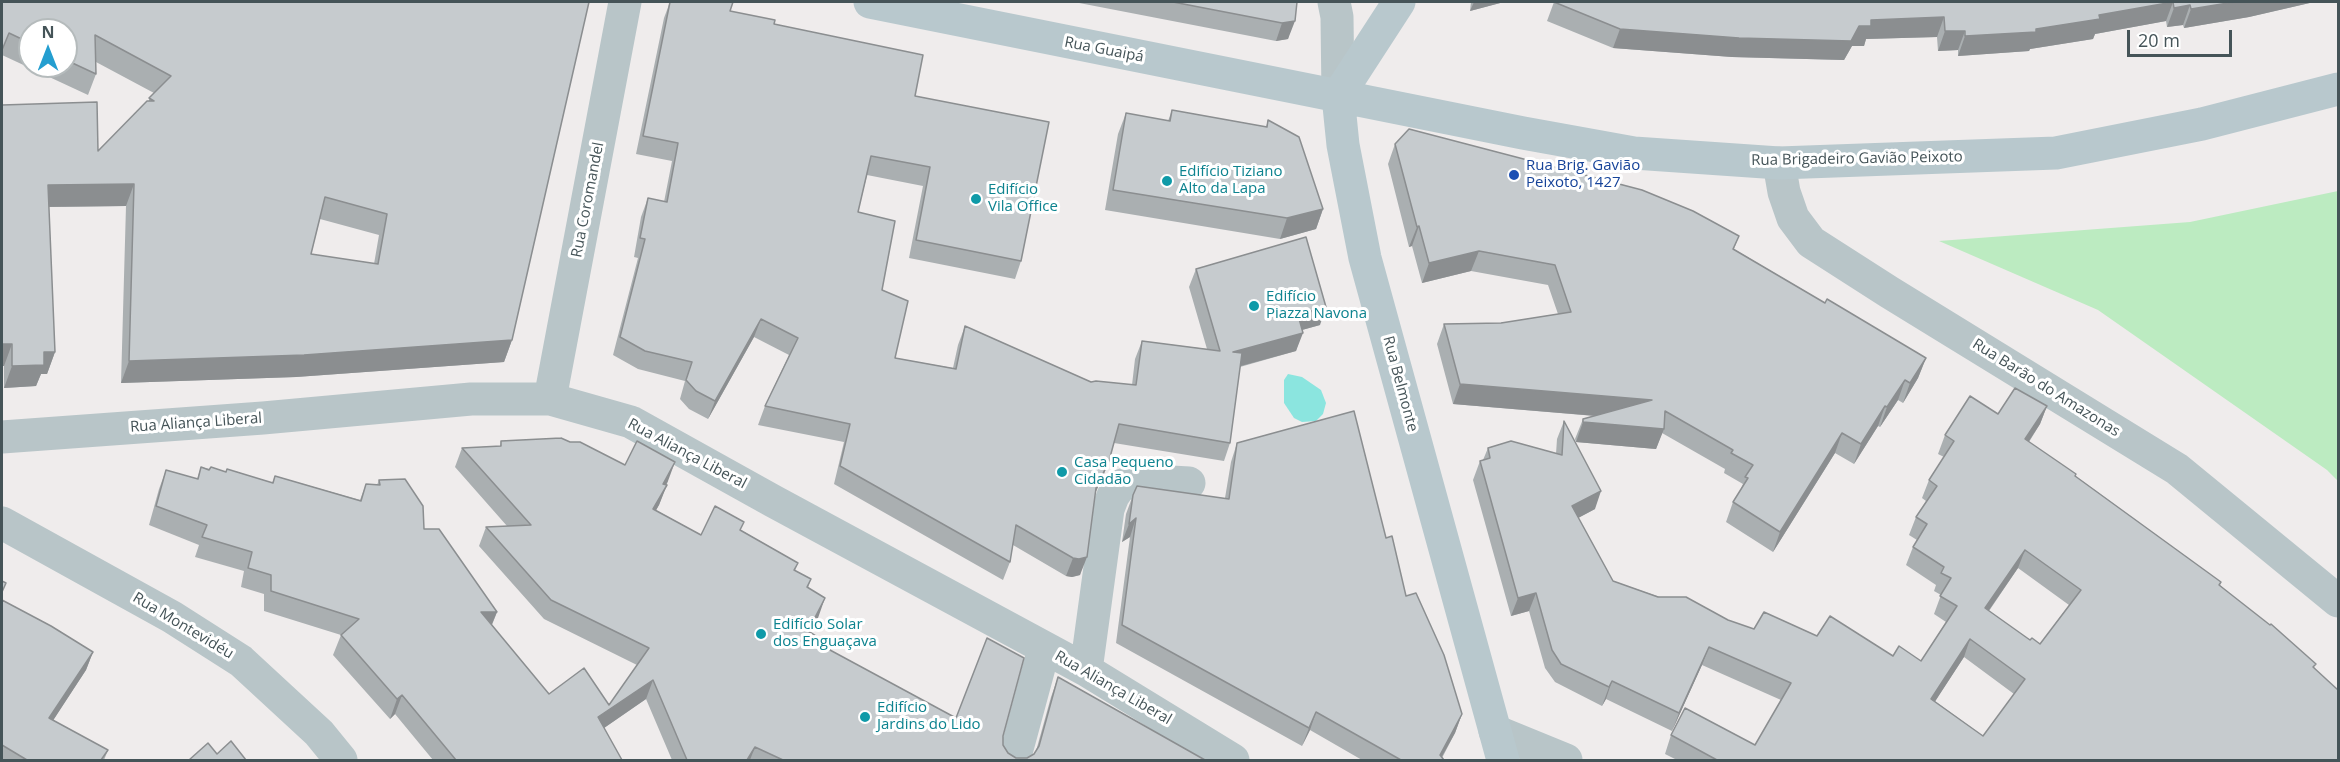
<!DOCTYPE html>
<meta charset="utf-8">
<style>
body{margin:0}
#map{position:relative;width:2340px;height:762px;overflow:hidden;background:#efecec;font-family:"Open Sans",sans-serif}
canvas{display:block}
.frame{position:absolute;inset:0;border:3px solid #455458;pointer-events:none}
.north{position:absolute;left:18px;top:18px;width:60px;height:60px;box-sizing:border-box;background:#fff;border:2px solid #b5bbbc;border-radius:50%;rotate:0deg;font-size:16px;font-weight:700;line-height:24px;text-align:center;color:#455458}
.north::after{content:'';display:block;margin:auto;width:21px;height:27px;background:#249ed0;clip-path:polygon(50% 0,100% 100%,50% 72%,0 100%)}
.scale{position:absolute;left:2127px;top:30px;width:105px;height:27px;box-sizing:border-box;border:3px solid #455458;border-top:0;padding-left:8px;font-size:18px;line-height:21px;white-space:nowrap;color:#455458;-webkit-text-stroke:4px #fff;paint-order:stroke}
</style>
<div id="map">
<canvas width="2340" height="762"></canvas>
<div class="frame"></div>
<div class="north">N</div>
<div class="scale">20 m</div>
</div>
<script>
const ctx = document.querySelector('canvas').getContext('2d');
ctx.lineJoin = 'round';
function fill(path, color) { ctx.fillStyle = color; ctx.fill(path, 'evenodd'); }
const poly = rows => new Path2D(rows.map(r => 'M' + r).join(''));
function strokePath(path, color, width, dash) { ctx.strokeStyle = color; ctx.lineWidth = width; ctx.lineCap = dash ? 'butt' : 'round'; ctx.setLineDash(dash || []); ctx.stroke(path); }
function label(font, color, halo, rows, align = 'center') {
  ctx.font = font + ' "Open Sans",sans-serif'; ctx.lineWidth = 6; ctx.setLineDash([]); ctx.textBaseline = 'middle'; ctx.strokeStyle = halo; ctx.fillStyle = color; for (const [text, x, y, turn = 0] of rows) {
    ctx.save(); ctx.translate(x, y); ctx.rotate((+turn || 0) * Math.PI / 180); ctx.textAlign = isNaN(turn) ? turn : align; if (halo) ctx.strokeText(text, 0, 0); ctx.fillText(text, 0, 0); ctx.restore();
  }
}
fill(poly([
 [2338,191,2338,481,2327,470,2098,310,1939,241,2190,222]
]), '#bcebc1');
fill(poly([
 [1288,374,1302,377,1321,390,1326,403,1323,414,1316,421,1302,422,1294,418,1284,403,1284,380]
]), '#8be5df');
strokePath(poly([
 [1779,163,1784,192,1793,218,1811,242,1889,292,2177,469,2338,601],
 [550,399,625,2],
 [2,437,263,418,471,399,550,399,631,422,773,501,1086,670,1233,760],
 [2,523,172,617,241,661,319,733,341,760],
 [1086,670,1108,509,1113,496,1120,486,1136,480,1189,483],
 [1495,731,1566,760],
 [1014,760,1044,649]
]), '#b8c5c8', 33);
strokePath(poly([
 [1334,2,1337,17,1338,96]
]), '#b8c5c8', 33);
strokePath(poly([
 [870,2,1523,133,1634,153,1779,163,2056,153,2202,124,2338,89],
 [1338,96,1343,145,1365,258,1503,760],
 [1338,96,1399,2]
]), '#b8c8cd', 33);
fill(poly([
 [2,2,589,2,512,340,504,362,296,377,121,383,126,206,48,207,55,352,47,374,41,374,36,386,4,388,2,105,98,151,149,101,149,98,154,93,96,62,96,74,88,95,2,55],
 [30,30,66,30,66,66,30,66],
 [320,219,379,235,374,264,311,254],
 [670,2,730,11,774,24,915,96,1021,261,1015,279,909,258,923,186,867,175,858,212,882,290,895,358,953,368,958,345,965,326,1091,382,1132,385,1135,359,1142,341,1207,349,1189,287,1196,269,1320,325,1302,330,1296,351,1240,367,1230,443,1224,461,1114,443,1109,461,1095,493,1080,575,1072,577,1066,576,1013,545,1010,562,1003,580,834,484,844,442,758,425,765,406,789,355,754,337,708,419,689,409,680,399,685,381,638,369,613,355,638,258,634,257,641,217,648,198,664,202,672,161,636,154,664,18],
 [1074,2,1297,2,1288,39,1276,41],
 [1471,2,1504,2,1470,11],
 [1554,2,2314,2,2249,17,2184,28,2183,25,2167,27,2166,21,2095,34,2093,39,2030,49,2029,51,1958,56,1958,50,1938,51,1937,37,1866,39,1864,46,1852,46,1844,60,1732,57,1613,48,1547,21],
 [1172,110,1266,127,1268,120,1323,209,1316,229,1280,239,1105,210,1118,134,1126,113,1168,121],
 [1395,144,1739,236,1734,249,1825,303,1926,358,1918,378,1903,403,1898,400,1880,427,1878,426,1854,464,1835,453,1773,552,1726,522,1733,502,1740,491,1743,484,1724,473,1725,469,1662,433,1656,449,1576,442,1575,439,1583,419,1595,416,1453,404,1437,344,1444,324,1501,323,1558,314,1548,285,1471,271,1422,283,1412,246,1409,247,1388,164],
 [2047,406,2040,424,2029,442,2221,582,2220,585,2315,668,2338,760,1677,760,1665,754,1671,735,1755,745,1781,700,1702,665,1672,731,1606,699,1602,706,1555,682,1545,668,1529,611,1511,616,1473,480,1480,461,1483,460,1488,448,1556,454,1557,439,1564,421,1595,509,1578,518,1613,581,1754,629,1817,636,1893,656,1921,661,1946,622,1934,614,1941,595,1934,591,1936,585,1906,565,1913,547,1917,540,1909,535,1916,517,1926,501,1922,498,1929,480,1944,457,1938,454,1945,435,1998,414],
 [2018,568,2069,605,2040,644,2030,640,1989,611],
 [1964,657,2014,694,1983,736,1935,701],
 [501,441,625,465,668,481,659,505,656,510,701,535,741,530,798,563,795,571,811,579,808,588,818,618,810,632,817,644,956,718,1003,736,1003,745,1008,753,1016,758,1027,758,1034,754,1036,751,1051,697,1058,677,1205,760,672,760,646,699,604,728,622,760,433,760,395,714,390,719,333,655,341,635,264,611,264,594,241,587,244,571,195,557,199,545,149,525,159,489,166,470,197,479,201,467,272,483,275,476,360,500,366,484,377,485,379,480,497,612,492,625,549,694,609,705,637,665,544,619,479,546,486,527,507,526,455,467,462,448,500,446],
 [1237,443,1386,538,1406,596,1462,714,1455,733,1442,758,1444,760,1362,760,1310,730,1302,746,1116,643,1130,537,1122,542,1126,514,1133,495,1225,498,1231,462],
 [2,600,93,652,86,670,53,720,108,750,104,760,2,760]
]), '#aaafb1');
fill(poly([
 [1474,2,1504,2,1470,11],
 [2173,2,2166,21,2095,34,2093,39,2030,49,2029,51,1958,56,1965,36,2036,29,2099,15],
 [2234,2,2314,2,2249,17,2184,28,2191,9],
 [2190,5,2183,25,2167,27,2174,8],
 [1944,17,1937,37,1866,39,1864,46,1852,46,1844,60,1732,57,1613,48,1620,29,1859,26,1871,20],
 [1295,21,1288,39,1276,41,1282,23],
 [1945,31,1965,31,1958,50,1938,51],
 [134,184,126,206,40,207,48,185],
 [1323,209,1316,229,1280,239,1287,218],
 [1419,226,1412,246,1409,247,1417,227],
 [1479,251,1471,271,1422,283,1429,263],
 [1326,307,1320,325,1291,333,1298,315],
 [761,319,754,337,708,419,715,401],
 [1303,333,1296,351,1226,370,1233,352],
 [512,340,504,362,296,377,121,383,129,361],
 [2,344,12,344,4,366,2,366],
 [44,352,55,352,47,374,41,374,36,386,4,388,12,366],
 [1926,358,1918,378,1903,403,1910,383],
 [1905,380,1898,400,1880,427,1887,407],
 [1460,384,1652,400,1645,420,1453,404],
 [1885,406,1878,426,1854,464,1861,444],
 [2047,406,2040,424,2018,458,2025,439],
 [1583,422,1664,429,1656,449,1576,442],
 [1842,433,1835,453,1773,552,1780,532],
 [1109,461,1102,479,1089,506,1096,488],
 [675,462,668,481,656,503,663,484],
 [667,485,659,505,646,528,653,509],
 [1601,491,1595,509,1565,525,1572,506],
 [1136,518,1130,537,1122,542,1129,524],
 [2025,550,2018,568,1978,626,1985,608],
 [1087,557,1080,575,1072,577,1066,576,1073,558],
 [1536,593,1529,611,1511,616,1518,598],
 [825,598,818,618,800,651,808,631],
 [481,612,497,612,489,631],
 [1970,639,1964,657,1925,717,1931,699],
 [1709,647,1702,665,1672,731,1679,713],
 [93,652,86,670,43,736,49,718],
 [653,680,646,699,591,737,598,717],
 [1612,681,1606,699,1602,706,1609,687],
 [402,695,395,714,390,719,397,699],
 [1316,712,1310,730,1302,746,1309,728],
 [1462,714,1455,733,1440,760,1440,755],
 [755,747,750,760,747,760]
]), '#8b8e90');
const building = poly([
 [2,2,589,2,512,340,304,355,129,361,134,184,48,185,55,352,44,352,44,365,12,366,12,344,2,344,2,105,97,102,98,151,147,101,154,101,149,98,171,76,95,35,96,74,66,60,66,30,30,30,30,43,9,33,2,50,2,2],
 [325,197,387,214,378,264,311,254,325,197],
 [670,2,733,2,730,11,775,20,774,24,923,55,915,96,1049,122,1021,261,916,240,930,167,871,156,858,212,895,221,882,290,908,301,895,358,956,369,965,326,1091,382,1096,381,1136,385,1142,341,1220,351,1196,269,1306,237,1326,307,1298,315,1303,333,1233,352,1242,353,1230,443,1119,424,1109,461,1096,488,1087,557,1079,559,1073,558,1016,525,1010,562,840,466,850,424,765,406,798,338,761,319,715,401,696,391,686,380,692,362,645,351,620,337,645,239,640,238,648,198,667,202,678,143,643,136,670,2],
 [1173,2,1297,2,1295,21,1282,23,1173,2],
 [1554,2,2234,2,2191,9,2190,5,2174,8,2173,2,2099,15,2100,19,2036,29,2036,32,1965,36,1965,31,1945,31,1944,17,1871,20,1871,26,1859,26,1851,41,1739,38,1620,29,1554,2],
 [1172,110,1267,127,1268,120,1299,137,1323,209,1287,218,1113,190,1126,113,1170,121,1172,110],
 [1409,129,1642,190,1693,211,1739,236,1733,249,1825,303,1827,299,1926,358,1910,383,1905,380,1887,407,1885,406,1861,444,1842,433,1780,532,1733,502,1748,478,1745,477,1753,465,1731,453,1733,450,1665,411,1664,429,1583,422,1583,419,1652,400,1460,384,1444,324,1501,323,1571,312,1555,265,1479,251,1429,263,1419,226,1417,227,1395,144,1409,129],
 [2015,388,2047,406,2025,439,2076,474,2075,476,2221,582,2219,585,2270,625,2271,624,2316,664,2313,667,2338,690,2338,760,1717,760,1671,735,1685,708,1755,745,1791,683,1709,647,1679,713,1612,681,1609,687,1561,664,1552,650,1536,593,1518,598,1480,461,1490,458,1488,448,1511,441,1562,455,1564,421,1601,491,1572,506,1613,581,1658,597,1686,597,1728,620,1754,629,1764,612,1817,636,1830,616,1893,656,1899,646,1921,661,1957,606,1940,596,1951,578,1941,573,1944,567,1913,547,1927,524,1916,517,1937,486,1929,480,1954,441,1945,435,1970,396,1998,414,2015,388],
 [2025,550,2081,590,2040,644,2032,638,2030,640,1985,608,2025,550],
 [1970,639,2025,679,1983,736,1931,699,1970,639],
 [1354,411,1386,538,1392,536,1406,596,1416,593,1444,655,1462,714,1440,755,1444,760,1401,760,1316,712,1309,728,1122,625,1136,518,1129,524,1133,495,1137,486,1229,499,1237,443,1354,411],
 [561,438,570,442,580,442,625,465,637,441,675,462,663,484,667,485,653,509,701,535,715,506,744,522,740,530,798,563,794,570,811,579,807,587,825,598,808,631,819,638,817,643,956,718,987,638,1024,658,1003,736,1003,745,1008,753,1016,758,1027,758,1034,754,1039,746,1058,677,1205,760,783,760,755,747,747,760,686,760,687,760,653,680,598,717,622,760,456,760,402,695,397,699,341,635,359,619,271,591,271,575,248,568,252,552,202,537,207,525,156,506,166,470,198,479,201,467,209,470,211,467,226,472,227,469,273,483,275,476,361,501,366,484,380,485,379,480,405,479,423,506,424,529,439,529,497,612,481,612,549,694,584,668,609,705,649,648,551,600,486,527,531,525,462,448,501,446,501,441,561,438],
 [2,581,6,583,2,592,2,581],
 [2,600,51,626,93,652,49,718,108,750,101,760,27,760,2,745,2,600],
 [231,741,246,760,189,760,208,743,217,754,231,741]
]);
fill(building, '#c6cbce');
strokePath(building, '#8b8e90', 1.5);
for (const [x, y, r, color] of [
 [1514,175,6,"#1a4fb4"],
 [1167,181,6,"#0f9aa8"],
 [976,199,6,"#0f9aa8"],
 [1254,306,6,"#0f9aa8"],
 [1062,472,6,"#0f9aa8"],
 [761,634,6,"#0f9aa8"],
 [865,717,6,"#0f9aa8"]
]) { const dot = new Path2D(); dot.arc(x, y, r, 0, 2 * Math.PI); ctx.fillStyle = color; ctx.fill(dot); strokePath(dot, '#fff', 2); }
label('15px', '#455458', '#fff', [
 ["Rua Guaipá",1104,50,11],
 ["Rua Brigadeiro Gavião Peixoto",1857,159,-1],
 ["Rua Coromandel",588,200,-79],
 ["Rua Belmonte",1400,384,75],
 ["Rua Barão do Amazonas",2046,388,32],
 ["Rua Aliança Liberal",196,423,-4],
 ["Rua Aliança Liberal",687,454,28],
 ["Rua Montevidéu",183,626,31],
 ["Rua Aliança Liberal",1113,688,30]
]);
label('15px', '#164399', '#fff', [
 ["Rua Brig. Gavião",1526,166],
 ["Peixoto, 1427",1526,183]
], 'left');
label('15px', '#0d838f', '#fff', [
 ["Edifício Tiziano",1179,172],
 ["Alto da Lapa",1179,189],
 ["Edifício",988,190],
 ["Vila Office",988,207],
 ["Edifício",1266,297],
 ["Piazza Navona",1266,314],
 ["Casa Pequeno",1074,463],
 ["Cidadão",1074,480],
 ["Edifício Solar",773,625],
 ["dos Enguaçava",773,642],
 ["Edifício",877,708],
 ["Jardins do Lido",877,725]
], 'left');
</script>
